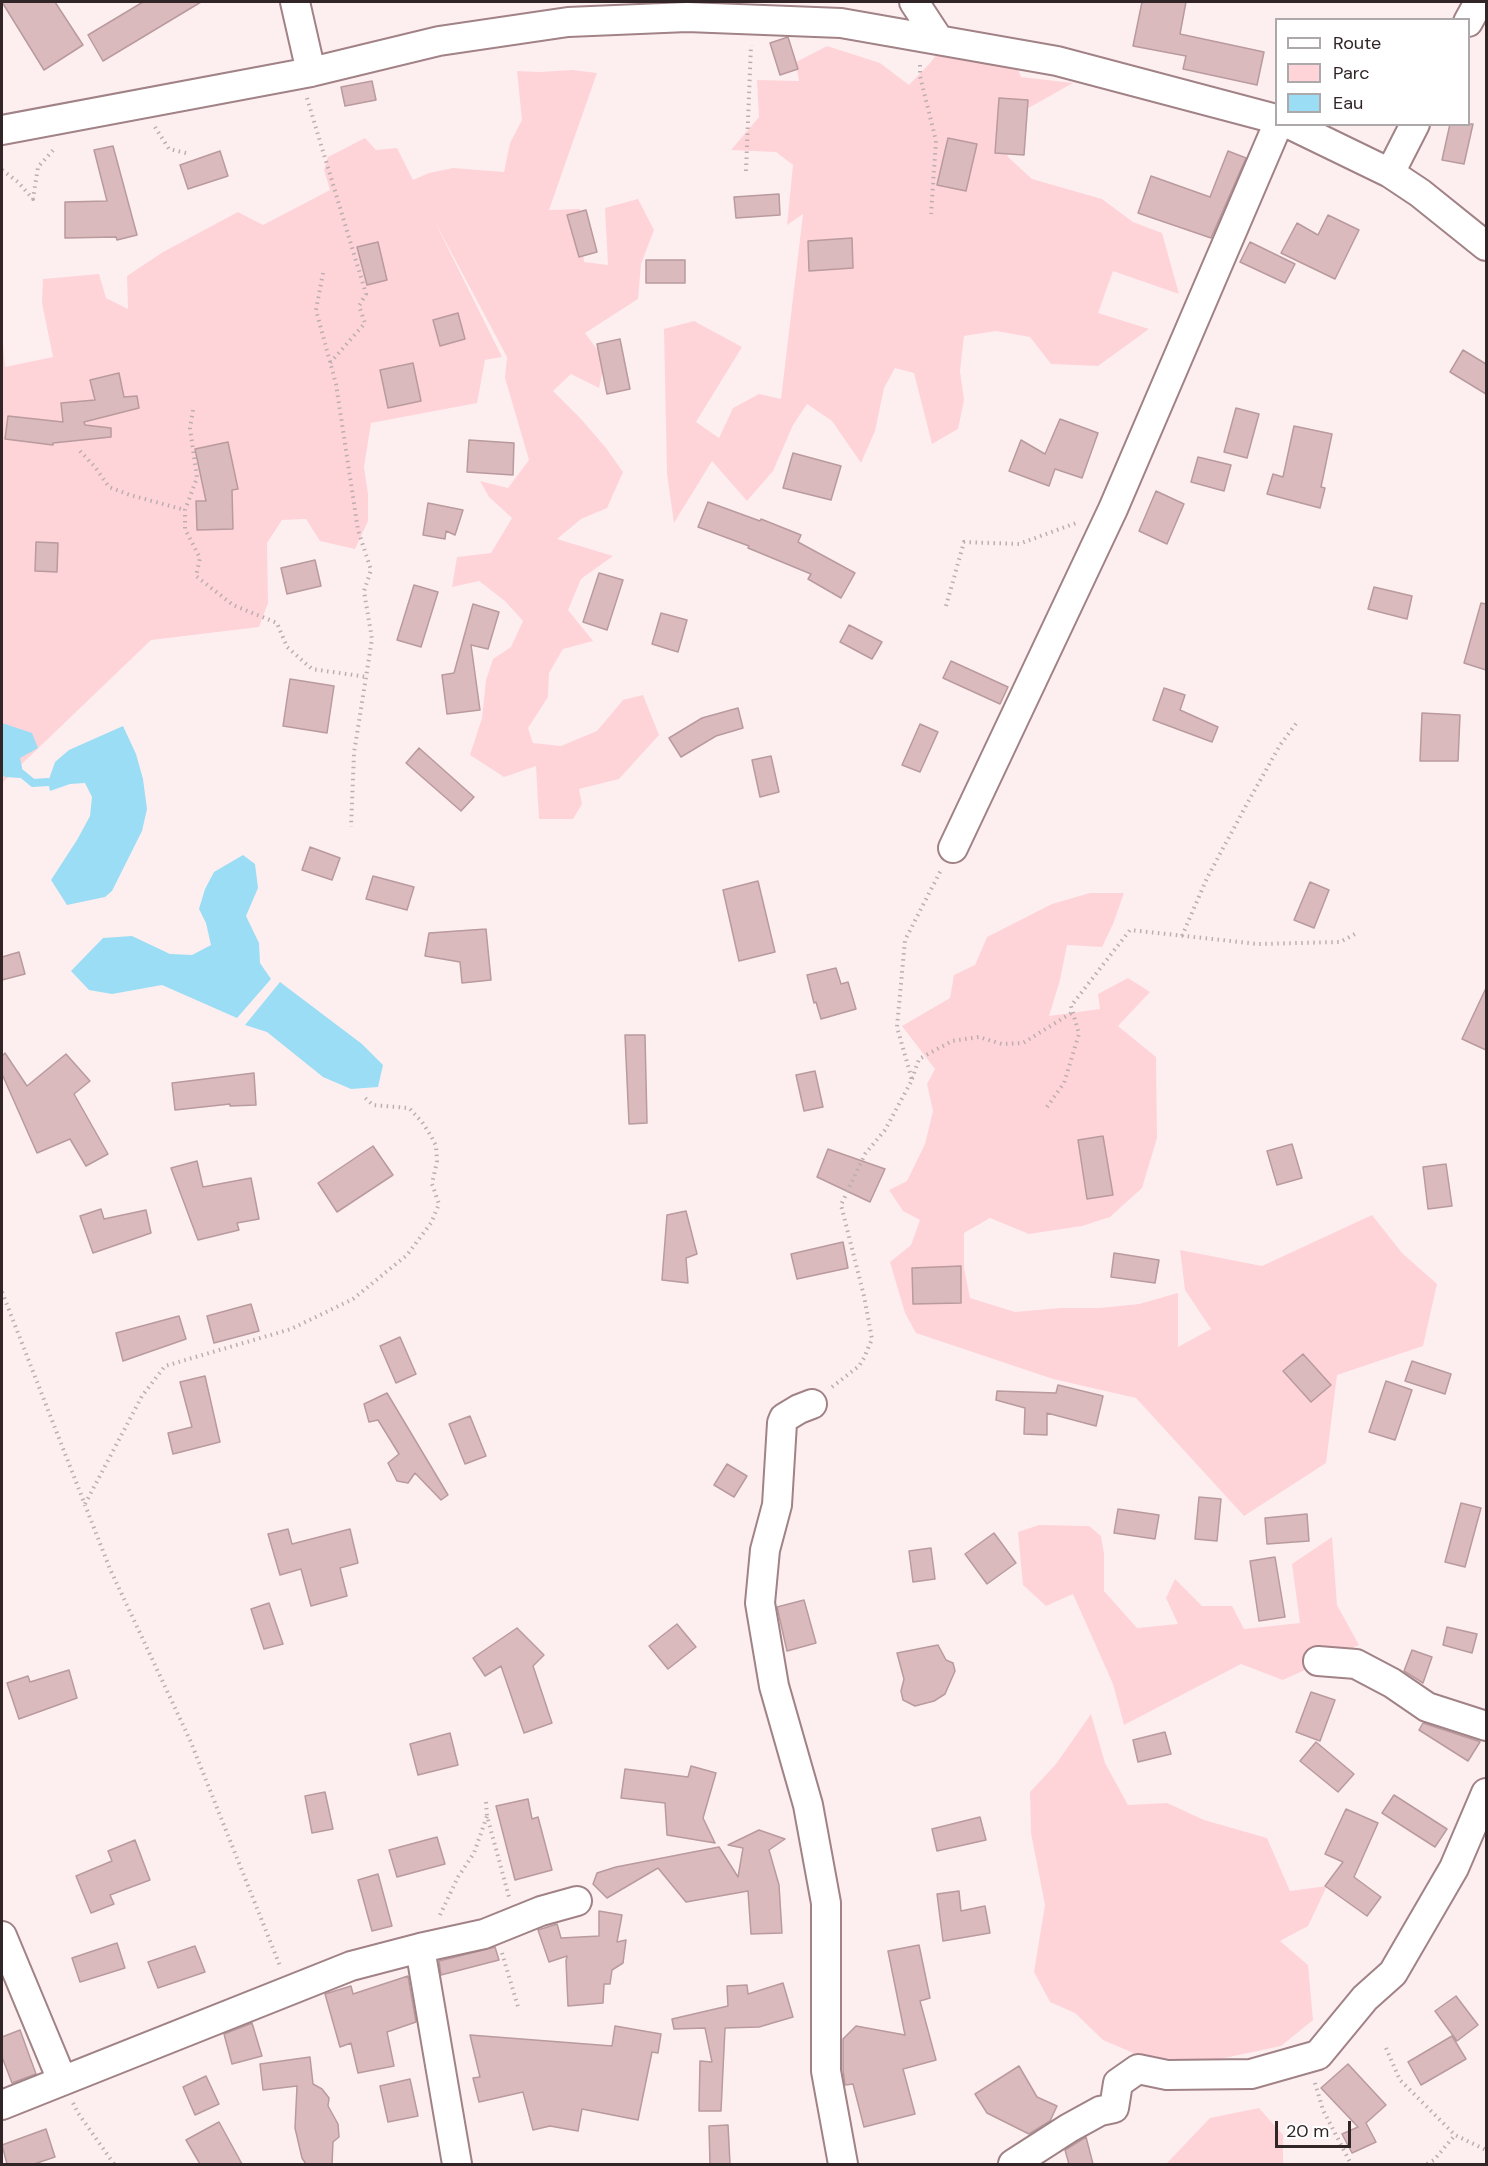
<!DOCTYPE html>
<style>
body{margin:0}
#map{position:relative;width:1488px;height:2166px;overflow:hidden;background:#fdeff0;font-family:"DM Sans",sans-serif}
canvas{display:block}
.frame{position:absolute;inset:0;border:3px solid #322527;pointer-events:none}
.legend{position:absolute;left:1275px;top:18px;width:195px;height:108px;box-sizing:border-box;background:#fff;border:2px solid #ada8a9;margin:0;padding:8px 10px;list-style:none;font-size:18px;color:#322527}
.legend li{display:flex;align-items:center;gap:12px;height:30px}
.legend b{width:30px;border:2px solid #ada8a9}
.scale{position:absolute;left:1275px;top:2121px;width:76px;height:27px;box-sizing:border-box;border:3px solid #322527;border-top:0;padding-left:8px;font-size:18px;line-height:21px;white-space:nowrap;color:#322527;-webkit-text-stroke:4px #fff;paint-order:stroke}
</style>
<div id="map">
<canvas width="1488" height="2166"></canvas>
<div class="frame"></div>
<ul class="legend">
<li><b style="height:8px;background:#fff"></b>Route</li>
<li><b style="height:16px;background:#fed4d9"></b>Parc</li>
<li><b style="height:16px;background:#9bddf4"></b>Eau</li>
</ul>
<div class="scale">20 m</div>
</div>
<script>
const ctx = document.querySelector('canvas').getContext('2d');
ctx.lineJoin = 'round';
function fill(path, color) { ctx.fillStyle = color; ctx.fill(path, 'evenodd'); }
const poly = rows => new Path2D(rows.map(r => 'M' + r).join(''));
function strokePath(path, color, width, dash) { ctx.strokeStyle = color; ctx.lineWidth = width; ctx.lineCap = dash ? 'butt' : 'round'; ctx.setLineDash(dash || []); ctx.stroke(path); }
fill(poly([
 [953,32,1006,39,1021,77,1073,83,998,125,1008,157,1032,179,1102,199,1133,222,1162,233,1179,294,1113,271,1098,313,1149,329,1098,366,1051,364,1030,337,996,331,964,336,960,371,964,400,958,429,932,444,914,373,895,368,884,388,875,431,861,463,832,421,807,404,793,425,773,471,747,501,712,461,674,523,667,474,664,329,694,321,742,347,696,422,719,438,733,408,759,394,781,399,803,214,787,225,793,165,776,152,731,150,759,117,757,80,799,81,796,62,827,46,880,63,909,85,931,62],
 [572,70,597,73,549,210,580,209,584,262,608,265,605,208,638,199,654,230,641,264,638,299,585,333,605,360,599,388,571,374,553,391,581,419,606,448,623,472,607,508,581,519,557,539,613,556,581,579,568,610,593,641,563,649,549,673,548,697,528,728,533,743,561,746,597,731,623,700,643,695,659,735,619,779,579,789,582,804,573,819,539,819,536,766,504,777,470,755,482,718,486,680,493,659,511,647,523,621,505,601,479,581,452,587,457,557,491,553,512,518,489,497,480,481,508,488,529,460,505,378,507,357,434,220,502,357,485,360,477,403,371,423,364,467,368,494,368,521,355,549,320,541,306,519,282,520,267,543,268,603,259,627,151,640,2,783,2,331,5,367,53,357,42,303,43,279,99,274,106,298,128,309,127,276,163,252,238,212,263,225,330,190,324,170,328,157,365,138,376,150,397,148,413,180,429,173,453,168,504,172,510,143,522,120,517,71,540,72],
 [1090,893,1124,893,1113,924,1102,947,1067,945,1060,980,1049,1016,1100,1009,1098,994,1128,978,1150,992,1118,1026,1156,1057,1157,1138,1142,1188,1110,1217,1082,1226,1029,1234,990,1218,964,1233,964,1268,970,1298,1015,1312,1060,1308,1100,1308,1139,1304,1178,1293,1178,1347,1211,1329,1185,1290,1180,1250,1262,1266,1372,1215,1402,1253,1437,1284,1423,1346,1337,1375,1326,1463,1244,1516,1136,1398,1053,1379,916,1333,905,1313,890,1262,911,1245,920,1220,903,1211,889,1190,907,1181,925,1144,933,1111,927,1084,935,1069,902,1026,950,998,954,975,975,965,987,937,1052,904],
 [1039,1525,1089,1526,1101,1536,1104,1554,1104,1591,1137,1628,1178,1624,1166,1598,1175,1579,1202,1606,1232,1606,1244,1629,1300,1623,1292,1564,1332,1537,1337,1605,1359,1645,1283,1680,1241,1664,1124,1725,1113,1684,1073,1594,1046,1606,1023,1585,1018,1532],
 [1091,1714,1105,1763,1128,1805,1167,1803,1204,1820,1267,1838,1290,1891,1327,1886,1308,1926,1280,1941,1308,1965,1313,2020,1281,2046,1215,2060,1145,2058,1103,2040,1075,2013,1050,2002,1034,1972,1045,1905,1031,1833,1030,1792,1056,1764],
 [1259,2108,1283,2135,1283,2164,1166,2164,1210,2118]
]), '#fed4d9');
fill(poly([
 [2,723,32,733,38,748,20,758,23,772,20,778,5,777,2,774],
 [123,726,136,754,143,779,147,809,142,831,112,891,105,897,67,905,51,880,77,840,90,816,92,797,85,783,70,784,50,791,48,782,55,762,69,750],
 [243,855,255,864,258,888,246,916,259,943,260,963,271,979,237,1018,162,985,112,994,89,990,71,971,103,938,132,936,170,954,192,955,211,945,206,923,199,909,205,889,214,872],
 [280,982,362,1044,383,1065,378,1087,351,1089,323,1077,267,1032,245,1025]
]), '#9bddf4');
strokePath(poly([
 [22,774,33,783,48,782]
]), '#9bddf4', 8);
const building = poly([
 [2,2,55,2,83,45,44,70,2,2],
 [143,2,201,2,103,61,88,35,143,2],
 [1142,2,1186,2,1180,34,1264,52,1257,85,1183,69,1186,56,1133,46,1142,2],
 [788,37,798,69,780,75,770,43,788,37],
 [372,81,376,100,345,106,341,87,372,81],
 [999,98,1028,100,1024,155,995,153,999,98],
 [1450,124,1473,124,1464,164,1442,160,1450,124],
 [948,138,977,144,966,191,937,185,948,138],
 [113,146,137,235,117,240,116,237,65,238,65,202,107,201,94,150,113,146],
 [220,151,228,176,188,189,180,165,220,151],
 [1228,151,1246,158,1211,238,1138,213,1151,176,1210,197,1228,151],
 [779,194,780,215,736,218,734,197,779,194],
 [586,210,597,252,579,257,567,215,586,210],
 [1328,215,1359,230,1335,279,1281,253,1297,223,1318,235,1328,215],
 [852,238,853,268,809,271,808,241,852,238],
 [378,242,387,280,367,285,357,247,378,242],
 [1250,242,1295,264,1285,283,1240,262,1250,242],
 [646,260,685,260,685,283,646,283,646,260],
 [458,313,465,339,440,346,433,320,458,313],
 [620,339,630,389,607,394,597,344,620,339],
 [1463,350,1486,364,1486,394,1450,372,1463,350],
 [413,363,421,401,388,408,380,370,413,363],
 [119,373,124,397,137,396,139,408,84,422,85,425,111,428,111,437,53,443,53,445,5,439,8,416,63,422,61,403,95,400,90,380,119,373],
 [1236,408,1259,414,1247,458,1224,452,1236,408],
 [1060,419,1098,433,1082,478,1055,469,1049,486,1009,471,1021,440,1045,454,1060,419],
 [1294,426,1332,434,1321,487,1325,488,1320,508,1267,494,1273,474,1283,477,1294,426],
 [469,440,514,443,513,475,467,472,469,440],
 [228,442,238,489,232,490,233,529,197,530,196,501,206,501,195,449,228,442],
 [793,453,841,466,831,500,783,488,793,453],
 [1198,457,1231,465,1224,491,1191,482,1198,457],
 [1156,491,1184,504,1167,544,1139,531,1156,491],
 [708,502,760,521,761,519,801,535,798,542,855,573,841,598,808,579,811,574,748,548,749,546,698,527,708,502],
 [428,503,463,510,455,535,446,531,445,539,423,535,428,503],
 [36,542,58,543,57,572,35,571,36,542],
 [315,560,321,586,287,594,281,568,315,560],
 [599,573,623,580,607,630,583,622,599,573],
 [414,585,438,592,421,647,397,640,414,585],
 [1374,587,1412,596,1407,619,1368,609,1374,587],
 [1481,603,1486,604,1486,670,1464,663,1481,603],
 [473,604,499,612,488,649,471,645,480,710,447,714,442,675,454,673,473,604],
 [661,613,687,620,678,652,652,644,661,613],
 [849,625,882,642,872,659,840,642,849,625],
 [951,661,1008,687,1000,704,943,678,951,661],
 [290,679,334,686,327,733,283,726,290,679],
 [1164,688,1185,695,1180,710,1218,727,1212,742,1153,720,1164,688],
 [738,708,743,728,716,736,681,757,669,738,702,718,738,708],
 [1422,713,1460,715,1458,761,1420,761,1422,713],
 [920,724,938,732,920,772,902,765,920,724],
 [419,748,474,797,461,811,406,763,419,748],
 [771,756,779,792,760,797,752,760,771,756],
 [310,847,340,858,332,880,302,870,310,847],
 [373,876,414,887,407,910,366,899,373,876],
 [758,881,775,952,739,961,723,890,758,881],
 [1310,882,1329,890,1314,928,1294,920,1310,882],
 [486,929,491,980,462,983,460,962,425,956,429,933,486,929],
 [19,952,25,974,2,980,2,957,19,952],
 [836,968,841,984,848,982,856,1009,821,1019,816,1002,814,1003,807,975,836,968],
 [1486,988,1486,1050,1462,1039,1486,988],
 [625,1035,645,1035,647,1123,629,1124,625,1035],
 [5,1053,27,1086,66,1054,90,1081,74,1094,108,1154,86,1166,70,1139,37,1153,2,1074,2,1056,5,1053],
 [815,1071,823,1107,804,1111,796,1075,815,1071],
 [254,1073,256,1105,230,1106,230,1104,175,1110,172,1083,254,1073],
 [1103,1136,1113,1195,1087,1199,1078,1140,1103,1136],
 [1292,1144,1302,1178,1277,1185,1267,1151,1292,1144],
 [373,1146,393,1175,337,1212,318,1183,373,1146],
 [828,1149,885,1169,870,1202,817,1177,828,1149],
 [197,1161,203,1187,251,1178,259,1219,237,1223,239,1230,198,1240,171,1168,197,1161],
 [1446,1164,1452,1206,1428,1209,1423,1167,1446,1164],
 [101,1209,104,1219,146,1210,151,1233,93,1253,80,1216,101,1209],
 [686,1211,697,1254,686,1258,688,1283,662,1280,667,1215,686,1211],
 [843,1242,848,1268,797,1279,791,1254,843,1242],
 [1114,1253,1159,1260,1155,1283,1111,1277,1114,1253],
 [961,1266,961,1303,913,1304,912,1268,961,1266],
 [251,1304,259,1331,214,1343,207,1316,251,1304],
 [179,1316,186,1339,123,1361,116,1333,179,1316],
 [400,1337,416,1374,396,1383,380,1346,400,1337],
 [1303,1354,1331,1385,1311,1402,1283,1371,1303,1354],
 [1412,1361,1451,1374,1445,1394,1405,1381,1412,1361],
 [205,1376,220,1442,173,1454,168,1433,192,1427,180,1382,205,1376],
 [1386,1381,1412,1390,1395,1440,1369,1432,1386,1381],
 [1058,1385,1103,1396,1096,1426,1047,1413,1047,1435,1024,1434,1025,1408,996,1400,997,1391,1056,1393,1058,1385],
 [387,1393,448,1495,441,1500,415,1473,408,1483,397,1481,388,1463,399,1454,378,1420,369,1422,364,1404,387,1393],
 [470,1416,486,1456,465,1464,449,1424,470,1416],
 [727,1464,747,1476,734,1497,714,1485,727,1464],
 [1199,1497,1221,1499,1217,1541,1195,1539,1199,1497],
 [1461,1503,1481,1508,1465,1567,1445,1562,1461,1503],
 [1118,1509,1159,1515,1155,1539,1114,1533,1118,1509],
 [1307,1514,1309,1541,1267,1544,1265,1518,1307,1514],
 [288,1529,292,1544,350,1529,358,1563,340,1568,347,1596,311,1606,301,1569,280,1575,268,1534,288,1529],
 [994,1533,1016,1563,987,1584,965,1554,994,1533],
 [931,1548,935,1579,913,1582,909,1551,931,1548],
 [1275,1557,1285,1617,1259,1621,1250,1561,1275,1557],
 [804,1600,816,1643,787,1651,777,1607,804,1600],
 [269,1603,283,1644,264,1649,251,1609,269,1603],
 [677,1624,696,1647,668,1669,649,1646,677,1624],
 [1447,1627,1477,1634,1472,1653,1443,1645,1447,1627],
 [517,1628,544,1655,533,1666,552,1723,524,1733,501,1666,485,1676,473,1658,517,1628],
 [938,1645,946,1660,953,1663,955,1671,945,1694,934,1701,915,1706,903,1700,901,1691,904,1679,897,1653,938,1645],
 [1412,1650,1432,1657,1423,1683,1404,1671,1412,1650],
 [69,1670,77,1698,19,1719,7,1683,28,1676,30,1682,69,1670],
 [1311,1692,1335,1700,1320,1741,1296,1732,1311,1692],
 [1423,1723,1478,1741,1480,1742,1468,1761,1419,1730,1423,1723],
 [1165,1732,1171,1754,1138,1762,1133,1740,1165,1732],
 [450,1733,458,1765,418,1775,410,1744,450,1733],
 [1316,1742,1354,1774,1338,1792,1300,1761,1316,1742],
 [691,1766,716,1773,703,1818,715,1843,667,1835,665,1803,621,1798,625,1769,688,1777,691,1766],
 [325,1792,333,1829,312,1833,305,1796,325,1792],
 [1394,1795,1447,1829,1435,1847,1382,1813,1394,1795],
 [528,1799,532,1819,538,1817,552,1870,515,1880,496,1806,528,1799],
 [1346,1809,1378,1823,1354,1877,1381,1897,1367,1916,1325,1886,1343,1862,1325,1854,1346,1809],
 [980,1817,986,1840,937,1851,932,1829,980,1817],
 [759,1830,785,1839,769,1850,779,1885,782,1933,751,1934,748,1891,686,1902,658,1868,607,1898,593,1884,597,1873,616,1867,719,1847,738,1877,743,1848,728,1845,759,1830],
 [437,1837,445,1864,397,1877,389,1850,437,1837],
 [135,1840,150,1880,110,1895,114,1904,91,1913,76,1876,112,1861,108,1851,135,1840],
 [378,1874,392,1926,372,1931,358,1880,378,1874],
 [959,1891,961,1911,985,1906,990,1933,943,1941,937,1894,959,1891],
 [599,1911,622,1915,617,1942,626,1940,623,1963,612,1970,610,1984,604,1984,603,2003,568,2006,566,1961,567,1956,549,1962,538,1930,557,1924,561,1938,599,1936,599,1911],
 [117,1943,125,1968,80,1982,72,1958,117,1943],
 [919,1945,930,1998,920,2001,936,2060,903,2069,915,2114,864,2127,853,2084,845,2085,843,2070,843,2039,856,2026,905,2035,888,1951,919,1945],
 [195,1946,205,1972,158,1988,148,1962,195,1946],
 [495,1947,499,1960,441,1975,439,1961,495,1947],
 [408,1976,416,2022,387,2032,394,2066,358,2073,351,2043,340,2047,325,1994,351,1986,353,1994,408,1976],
 [783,1983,793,2017,759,2027,725,2028,721,2111,699,2111,700,2061,712,2062,705,2028,674,2029,672,2019,728,2006,727,1986,747,1985,748,1994,783,1983],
 [1456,1996,1478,2025,1457,2041,1435,2011,1456,1996],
 [252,2023,262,2056,232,2064,224,2034,252,2023],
 [615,2026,661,2034,658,2053,652,2052,638,2120,582,2109,578,2131,550,2126,533,2130,523,2092,479,2102,473,2078,480,2077,470,2035,612,2046,615,2026],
 [20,2030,36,2074,12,2083,2,2057,2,2037,20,2030],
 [1452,2036,1466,2059,1421,2085,1408,2062,1452,2036],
 [310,2057,313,2084,322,2089,329,2098,328,2106,338,2124,339,2137,333,2142,332,2164,306,2164,302,2158,295,2128,297,2086,263,2090,260,2064,310,2057],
 [1348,2064,1386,2105,1366,2123,1376,2142,1352,2153,1342,2134,1358,2127,1321,2088,1348,2064],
 [1019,2066,1037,2097,1057,2106,1050,2121,1029,2134,987,2113,975,2094,1019,2066],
 [206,2076,219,2104,195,2115,183,2087,206,2076],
 [410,2079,418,2116,388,2122,380,2086,410,2079],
 [219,2122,242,2164,200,2164,186,2140,219,2122],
 [728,2125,730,2164,710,2164,709,2126,728,2125],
 [46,2129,55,2157,34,2164,7,2164,2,2145,46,2129],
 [1086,2137,1093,2164,1069,2164,1065,2150,1086,2137]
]);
fill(building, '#dbbabe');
strokePath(building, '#b99a9d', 1.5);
const street = poly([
 [295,2,311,72],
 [914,2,939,40],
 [1468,22,1479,2],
 [1289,124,1390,173,1420,193,1486,246],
 [2,130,311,72,439,41,568,22,687,17,841,23,1057,61,1276,119],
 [1390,173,1415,124],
 [953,848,1113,509,1278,124],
 [812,1404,799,1409,784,1418,782,1423,777,1505,765,1550,760,1603,774,1686,808,1805,826,1903,826,2071,843,2164],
 [1318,1661,1356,1664,1392,1683,1427,1707,1486,1726],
 [2,1936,62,2080],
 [420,1948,457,2164],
 [2,2105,351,1966,420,1948,484,1934,541,1911,577,1901],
 [1013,2164,1069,2128,1100,2111,1114,2108,1118,2083,1138,2069,1167,2075,1251,2074,1318,2055,1365,1998,1393,1973,1454,1868,1486,1793]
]);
strokePath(street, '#a18286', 32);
strokePath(poly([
 [920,65,920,76,936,141,931,214],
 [307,98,366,294,359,306,365,323,330,363],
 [155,127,169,149,190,154],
 [2,170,18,182,33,199,38,167,56,147],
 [746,171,751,45],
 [323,273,316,310,336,384,358,530,371,570,364,591,372,639,354,753,351,827],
 [193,410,190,428,197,478,185,510,185,529,200,558,196,576,233,605,277,623,287,647,312,669,367,677],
 [80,451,95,467,109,487,130,495,185,510],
 [946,606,964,542,1019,544,1076,523],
 [1182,936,1207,878,1248,802,1280,745,1298,721],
 [912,1079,919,1059,952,1041,979,1037,1002,1044,1023,1043,1073,1012],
 [1047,1107,1064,1083,1079,1034,1071,1006,1130,930,1258,944,1340,942,1355,934],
 [2,1292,110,1569,190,1740,280,1966],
 [832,1387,859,1366,864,1358,872,1339,864,1296,841,1205,865,1154,885,1130,912,1080,897,1027,905,940,941,870],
 [85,1504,142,1396,165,1366,291,1329,353,1299,407,1255,431,1223,439,1204,432,1184,437,1161,436,1146,431,1136,422,1122,409,1108,373,1105,363,1096],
 [486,1802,487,1816,509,1897],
 [440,1915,458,1877,474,1853,487,1816],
 [502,1953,519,2010],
 [1386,2048,1400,2080,1455,2135,1486,2150],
 [1315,2083,1323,2110,1351,2164],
 [73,2103,78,2113,114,2164],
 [1427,2164,1434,2160,1455,2135]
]), '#bcaeaf', 4, [1.5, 4.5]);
strokePath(street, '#fff', 28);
</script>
